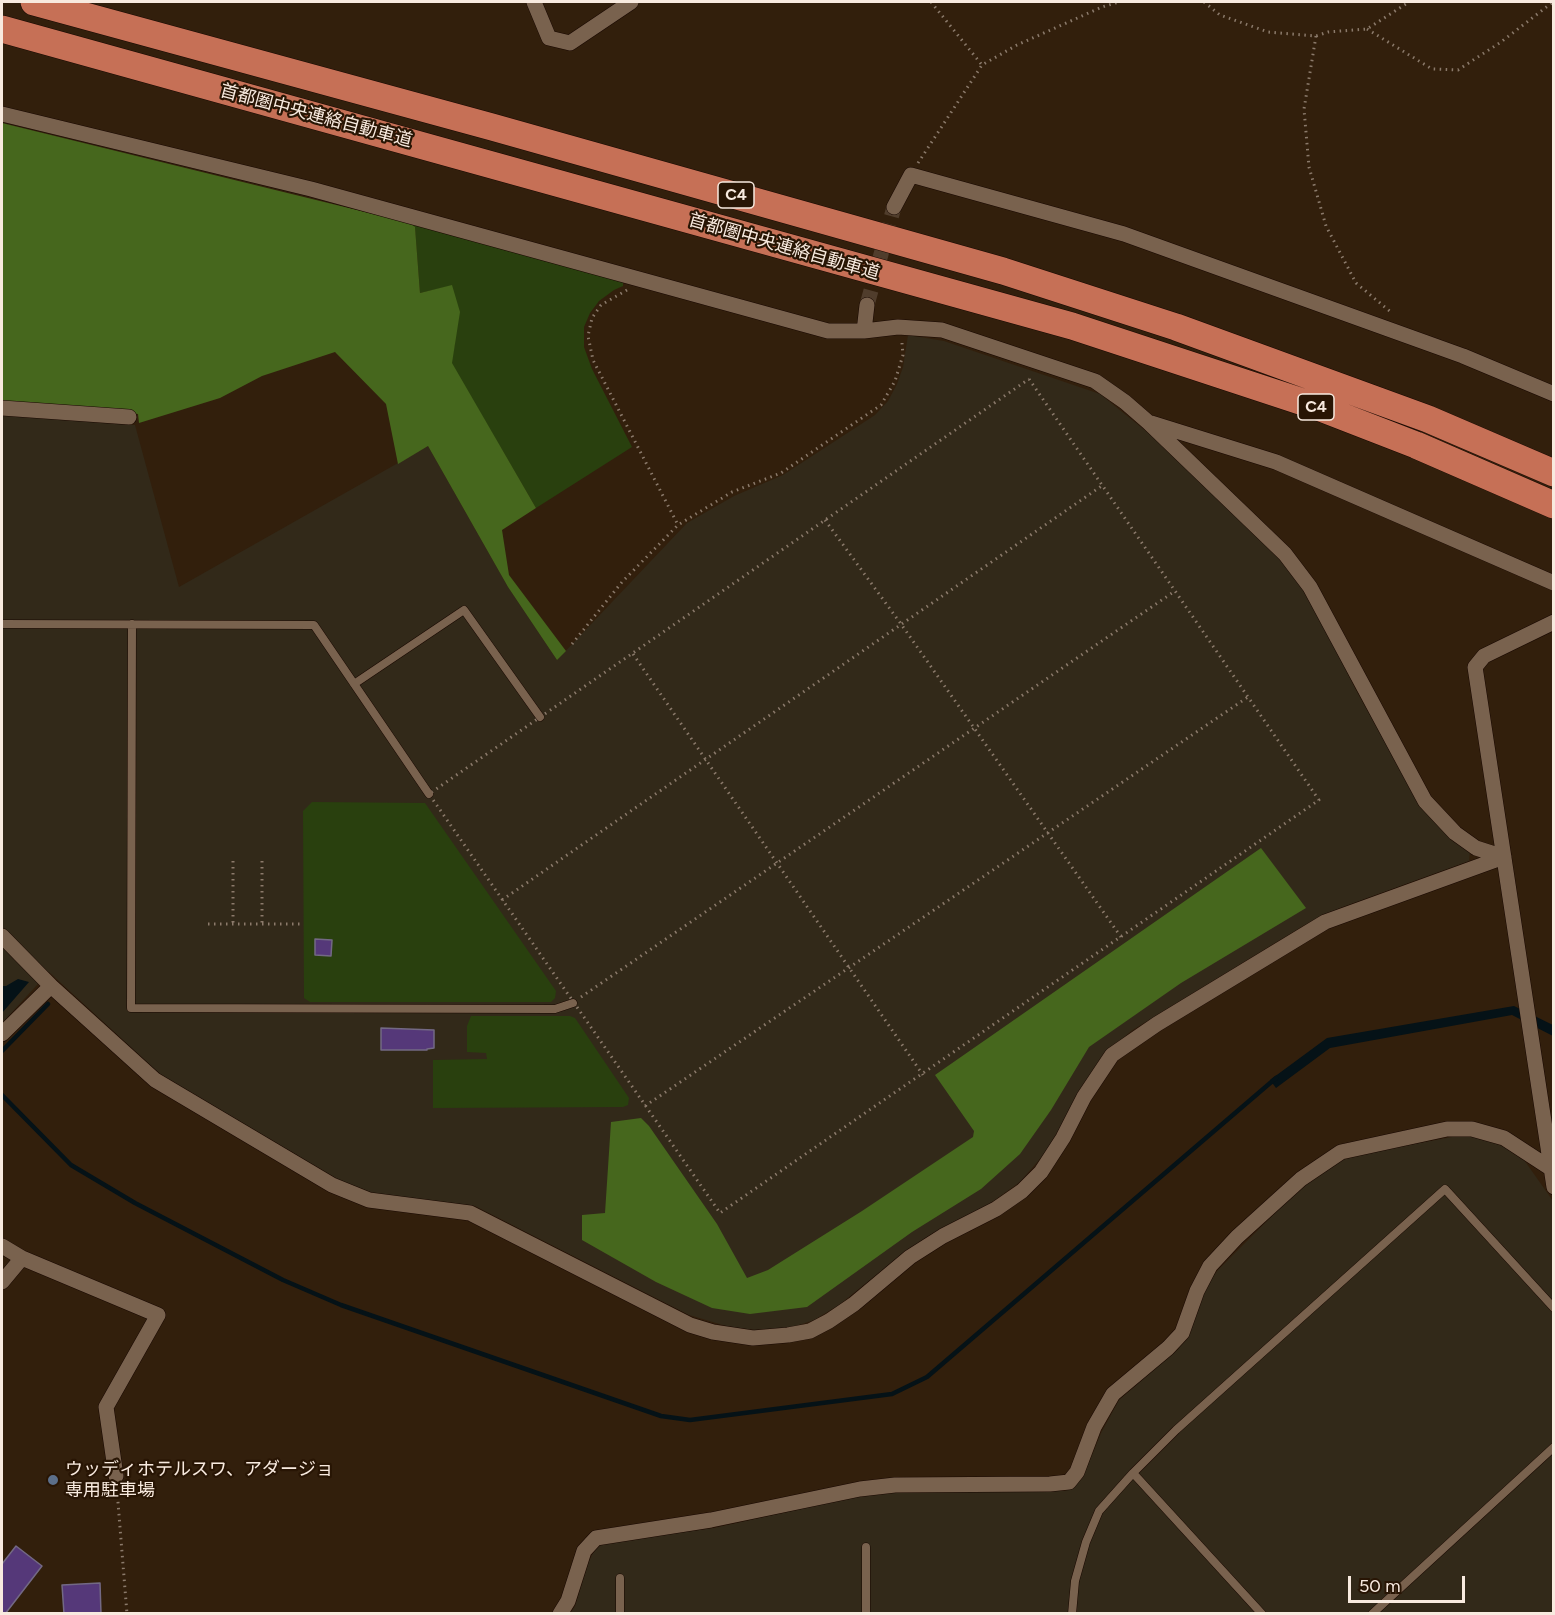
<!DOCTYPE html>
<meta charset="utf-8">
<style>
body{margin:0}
#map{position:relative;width:1555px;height:1615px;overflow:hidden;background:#321f0c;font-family:Figtree,sans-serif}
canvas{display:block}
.frame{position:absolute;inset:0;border:3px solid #f8eadf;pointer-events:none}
.scale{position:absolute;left:1348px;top:1576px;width:117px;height:27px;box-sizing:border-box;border:3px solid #f8eadf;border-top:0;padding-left:8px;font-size:18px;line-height:21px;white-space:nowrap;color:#f8eadf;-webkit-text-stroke:4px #281504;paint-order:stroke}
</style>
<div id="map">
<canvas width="1555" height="1615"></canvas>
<div class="frame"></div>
<div class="scale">50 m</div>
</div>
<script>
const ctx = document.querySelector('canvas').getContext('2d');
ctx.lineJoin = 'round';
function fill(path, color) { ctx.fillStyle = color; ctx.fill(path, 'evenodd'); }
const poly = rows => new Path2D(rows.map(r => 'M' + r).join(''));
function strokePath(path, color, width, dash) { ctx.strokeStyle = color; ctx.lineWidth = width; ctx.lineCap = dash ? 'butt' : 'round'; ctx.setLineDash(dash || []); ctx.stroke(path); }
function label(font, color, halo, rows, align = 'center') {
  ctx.font = font + ' Figtree,"Noto Sans JP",sans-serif'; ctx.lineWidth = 4.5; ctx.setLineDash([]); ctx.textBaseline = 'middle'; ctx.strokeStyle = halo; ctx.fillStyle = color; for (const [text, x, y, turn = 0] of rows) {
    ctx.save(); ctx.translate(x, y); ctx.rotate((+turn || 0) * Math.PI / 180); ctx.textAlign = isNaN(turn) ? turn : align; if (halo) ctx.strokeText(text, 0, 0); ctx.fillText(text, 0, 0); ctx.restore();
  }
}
fill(poly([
 [908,335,944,341,1100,394,1162,444,1279,558,1310,599,1356,690,1420,805,1447,835,1470,851,1469,861,1340,908,1303,926,1131,1031,1100,1060,1045,1153,1020,1182,985,1207,930,1235,900,1256,839,1305,814,1320,787,1329,754,1330,726,1326,689,1315,475,1206,373,1193,339,1180,161,1075,49,972,2,1023,2,415,135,425,179,587,428,446,508,587,557,660,687,523,734,496,783,475,875,415,888,401,897,384,903,367],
 [1476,1135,1492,1140,1522,1157,1553,1201,1553,1613,570,1614,575,1606,589,1561,595,1549,603,1543,714,1528,868,1494,917,1490,1064,1491,1075,1485,1086,1470,1101,1433,1119,1400,1178,1349,1190,1331,1202,1294,1217,1271,1298,1190,1330,1165,1354,1155,1452,1137]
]), '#322919');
fill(poly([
 [410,223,623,281,623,286,614,290,599,301,590,313,584,327,584,347,592,369,632,447,536,508,451,363,455,342,451,286,420,293,415,228],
 [312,802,425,803,556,991,555,998,551,1002,310,1002,304,998,303,811],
 [471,1016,570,1016,575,1018,629,1098,628,1105,623,1107,433,1108,433,1060,487,1059,486,1053,467,1052,467,1026]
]), '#29400e');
fill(poly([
 [2,123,410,223,415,227,420,293,452,285,460,312,452,363,536,508,502,530,509,575,566,651,557,660,508,587,428,446,398,464,386,404,335,352,262,376,220,398,139,423,138,414,2,401],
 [1261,848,1306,908,1181,983,1089,1047,1051,1110,1020,1154,981,1189,912,1232,807,1307,750,1314,712,1308,656,1282,582,1240,582,1215,605,1213,611,1122,641,1118,649,1126,717,1224,747,1278,768,1270,862,1211,973,1137,974,1131,935,1075]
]), '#46671d');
fill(poly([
 [18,979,29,982,2,1013,2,986,6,986],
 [1514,1006,1553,1025,1553,1036,1512,1015,1330,1048,1276,1088,1270,1080,1327,1038]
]), '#051217');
strokePath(poly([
 [2,1051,48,1004],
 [2,1095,71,1165,135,1203,283,1280,341,1305,661,1416,690,1420,892,1394,927,1377,1276,1078]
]), '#051217', 4.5);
const building = poly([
 [315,939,332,940,331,956,315,955,315,939],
 [381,1028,434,1030,434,1048,427,1049,427,1050,381,1050,381,1028],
 [16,1546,42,1566,5,1614,2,1614,2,1564,16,1546],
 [100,1583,101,1614,64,1614,62,1585,100,1583]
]);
fill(building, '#553879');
strokePath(building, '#736984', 1.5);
strokePath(poly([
 [867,305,894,207]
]), '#503d2c', 15, [15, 8]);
const lane = poly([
 [2,624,314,625,429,794],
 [132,624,131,1008,555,1009,573,1003],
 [354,684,464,610,540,717],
 [1133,1473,1262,1614],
 [620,1578,620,1614],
 [866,1614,866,1547],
 [1072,1614,1075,1581,1086,1542,1099,1511,1133,1473,1176,1430,1445,1189,1554,1308],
 [1372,1614,1554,1447]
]);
const street = poly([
 [534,2,549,38,570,43,631,2],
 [2,114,311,189,828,331,864,331,898,327,942,330,1095,381,1125,402,1148,422,1285,554,1310,587,1425,801,1455,833,1476,848,1504,857],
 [894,207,911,175,1124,234,1463,356,1554,394],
 [864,331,867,305],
 [2,408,129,417],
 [1151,423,1276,462,1554,583],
 [1554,622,1484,656,1475,667,1554,1187],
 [2,936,51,986,155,1080,332,1185,369,1200,470,1213,690,1325,713,1332,753,1338,788,1335,810,1331,829,1321,854,1304,910,1257,943,1236,996,1209,1022,1191,1041,1172,1063,1138,1084,1097,1112,1055,1157,1024,1325,922,1504,857],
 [2,1034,51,986],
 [2,1246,22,1258,158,1315,106,1407,116,1476],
 [2,1282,22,1258],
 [560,1614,568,1601,584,1551,596,1538,711,1520,860,1489,895,1485,1050,1484,1069,1482,1077,1472,1094,1427,1113,1394,1168,1348,1182,1333,1197,1291,1210,1266,1237,1237,1301,1179,1341,1152,1447,1129,1472,1129,1504,1138,1550,1168]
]);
const highway = poly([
 [34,2,492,127,1003,271,1176,327,1428,419,1554,473],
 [2,29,1072,326,1318,407,1416,445,1554,505]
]);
strokePath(lane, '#190800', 9);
strokePath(street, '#190800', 16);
strokePath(highway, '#190800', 28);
strokePath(poly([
 [931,2,982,65],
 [1204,2,1220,15,1268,32,1316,36,1328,32,1367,29,1409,2],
 [1367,29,1432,69,1458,70,1501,42,1553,2],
 [1316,36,1304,109,1309,167,1326,226,1356,283,1392,313],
 [918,163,982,65,1017,45,1102,7,1119,2],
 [627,290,601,305,592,318,588,336,593,360,678,525],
 [1029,379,1319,800,720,1213,429,794,1029,379],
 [825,520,901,624,1121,937],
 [572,644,622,582,678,525,732,492,781,473,881,405,895,381,903,355,902,343],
 [633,654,923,1075],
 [233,861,233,924],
 [262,861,262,924],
 [502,900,1103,485],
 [208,924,300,924],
 [581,997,1175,591],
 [645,1106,1248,697],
 [117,1490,127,1614]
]), '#8b7a6b', 3, [1.5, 4.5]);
strokePath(lane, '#79624e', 8);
strokePath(street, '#79624e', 15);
strokePath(highway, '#c67056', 27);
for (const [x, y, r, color] of [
 [53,1480,6,"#5c6f8a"]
]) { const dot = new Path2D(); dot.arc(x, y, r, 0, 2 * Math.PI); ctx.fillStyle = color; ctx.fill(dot); strokePath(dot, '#281504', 2); }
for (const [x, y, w] of [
 [736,195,36],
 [1316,407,36]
]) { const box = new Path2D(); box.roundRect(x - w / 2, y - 13, w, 26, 4.5); ctx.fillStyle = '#281504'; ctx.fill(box); strokePath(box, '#f8eadf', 1.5); }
label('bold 16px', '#f8eadf', null, [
 ["C4",736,195],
 ["C4",1316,407]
]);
label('18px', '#f8eadf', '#281504', [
 ["首都圏中央連絡自動車道",316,116,15],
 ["首都圏中央連絡自動車道",784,247,16]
]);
label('18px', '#f8eadf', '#281504', [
 ["ウッディホテルスワ、アダージョ",65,1470],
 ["専用駐車場",65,1491]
], 'left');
</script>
